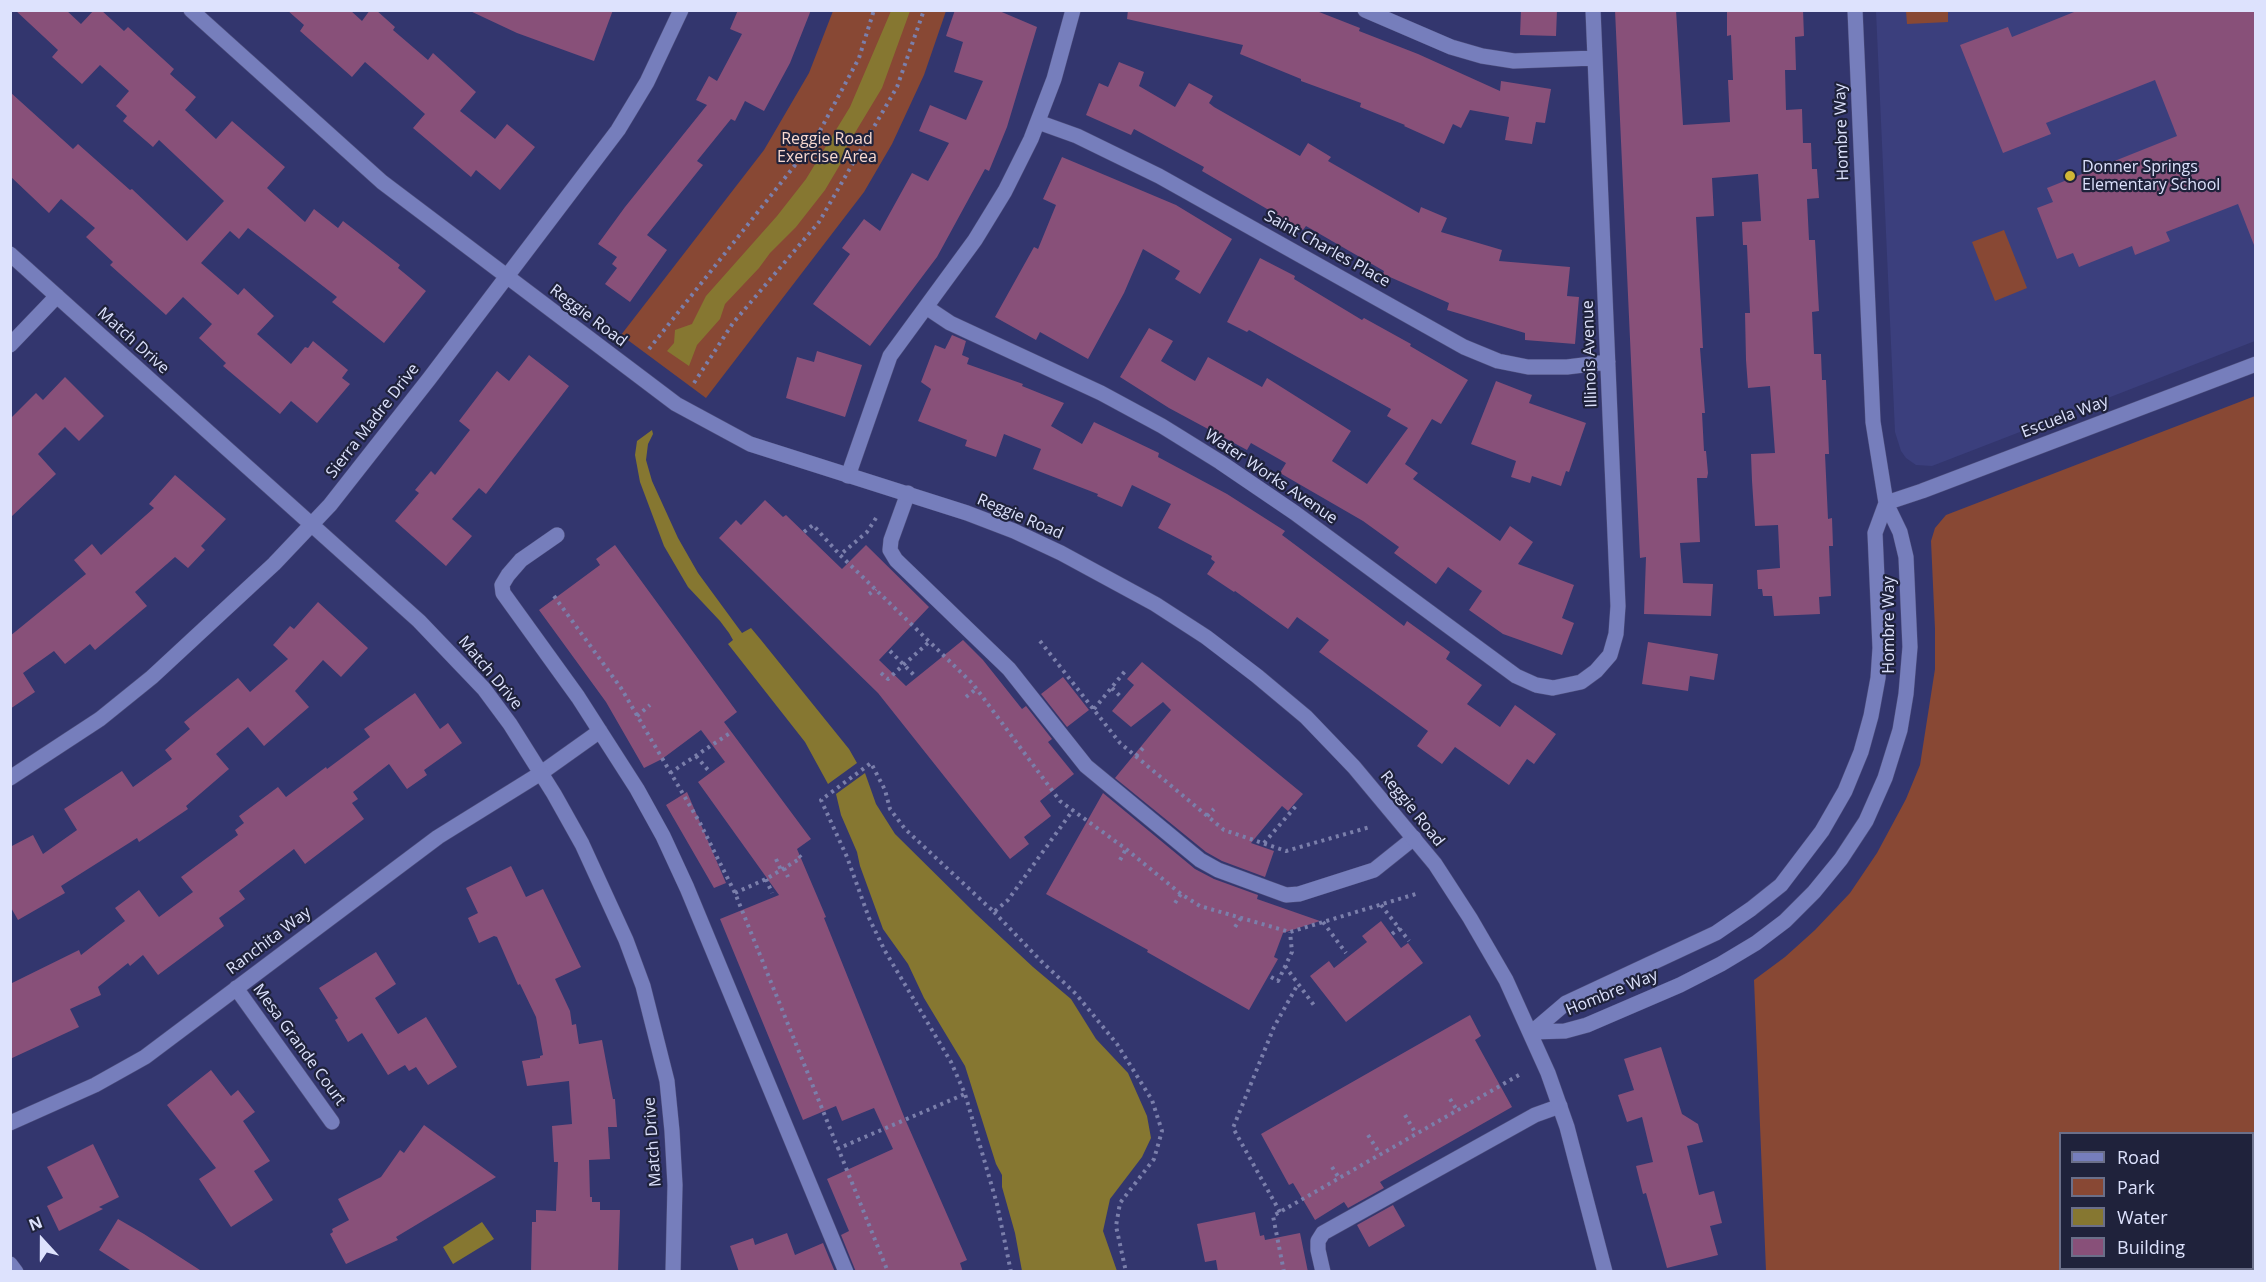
<!DOCTYPE html>
<style>
body{margin:0}
#map{position:relative;width:2266px;height:1282px;overflow:hidden;background:#33366e;font-family:"Open Sans",sans-serif}
canvas{display:block}
.frame{position:absolute;inset:0;border:12px solid #dde2fd;pointer-events:none}
.legend{position:absolute;left:2059px;top:1132px;width:195px;height:138px;box-sizing:border-box;background:#1f223b;border:2px solid #6b6f89;margin:0;padding:8px 10px;list-style:none;font-size:18px;color:#dde2fd}
.legend li{display:flex;align-items:center;gap:12px;height:30px}
.legend b{width:30px;border:2px solid #6b6f89}
.north{position:absolute;left:12px;top:1210px;width:60px;height:60px;-webkit-text-stroke:4px #1f223b;paint-order:stroke;rotate:339deg;font-size:16px;font-weight:700;line-height:24px;text-align:center;color:#dde2fd}
.north::after{content:'';display:block;margin:auto;width:21px;height:27px;background:#dde2fd;clip-path:polygon(50% 0,100% 100%,50% 72%,0 100%)}
</style>
<div id="map">
<canvas width="2266" height="1282"></canvas>
<div class="frame"></div>
<ul class="legend">
<li><b style="height:8px;background:#767ebc"></b>Road</li>
<li><b style="height:16px;background:#884834"></b>Park</li>
<li><b style="height:16px;background:#867731"></b>Water</li>
<li><b style="height:16px;background:#885079"></b>Building</li>
</ul>
<div class="north">N</div>
</div>
<script>
const ctx = document.querySelector('canvas').getContext('2d');
ctx.lineJoin = 'round';
function fill(path, color) { ctx.fillStyle = color; ctx.fill(path, 'evenodd'); }
const poly = rows => new Path2D(rows.map(r => 'M' + r).join(''));
function strokePath(path, color, width, dash) { ctx.strokeStyle = color; ctx.lineWidth = width; ctx.lineCap = dash ? 'butt' : 'round'; ctx.setLineDash(dash || []); ctx.stroke(path); }
function label(font, color, halo, rows, align = 'center') {
  ctx.font = font + ' "Open Sans",sans-serif'; ctx.lineWidth = 4.5; ctx.setLineDash([]); ctx.textBaseline = 'middle'; ctx.strokeStyle = halo; ctx.fillStyle = color; for (const [text, x, y, turn = 0] of rows) {
    ctx.save(); ctx.translate(x, y); ctx.rotate((+turn || 0) * Math.PI / 180); ctx.textAlign = isNaN(turn) ? turn : align; if (halo) ctx.strokeText(text, 0, 0); ctx.fillText(text, 0, 0); ctx.restore();
  }
}
fill(poly([
 [1876,11,2255,11,2255,341,1932,466,1916,465,1906,458,1901,451,1895,432]
]), '#3b3f7d');
fill(poly([
 [833,11,946,11,924,75,892,144,864,192,706,398,621,335,764,150,809,73],
 [1906,11,1948,11,1948,22,1907,24],
 [2004,230,2027,288,1995,301,1972,242],
 [2255,396,2255,1271,1766,1271,1754,980,1785,957,1815,930,1850,893,1877,853,1906,799,1920,765,1935,669,1935,629,1931,541,1935,528,1946,515],
 [2060,1134,2252,1134,2252,1268,2060,1268]
]), '#884834');
fill(poly([
 [891,11,910,11,882,88,847,146,841,163,825,190,796,227,770,253,759,268,725,304,720,319,697,345,689,366,667,351,674,343,675,330,692,324,706,296,777,216,806,179,850,107],
 [652,430,653,434,648,444,646,460,652,481,678,538,698,573,742,633,751,628,761,640,849,749,857,763,828,784,805,742,728,644,733,640,729,633,720,621,688,587,664,546,640,482,635,455,637,441],
 [865,773,876,804,895,834,976,914,1033,967,1071,999,1096,1039,1128,1073,1147,1116,1151,1138,1142,1157,1110,1199,1103,1231,1117,1271,1022,1271,1015,1233,1002,1187,1002,1175,996,1164,965,1066,924,998,908,964,883,929,860,866,857,852,841,815,836,794],
 [482,1222,494,1239,453,1264,443,1247]
]), '#867731');
fill(poly([
 [15,10,66,10,81,24,94,10,101,10,124,31,128,27,174,69,170,74,196,97,185,110,216,139,232,121,285,167,267,188,305,222,314,209,338,228,343,221,400,265,398,268,426,291,384,343,332,302,337,297,248,228,239,239,230,231,201,263,238,295,244,288,274,316,257,334,291,364,305,347,308,348,313,341,348,370,342,378,350,384,317,423,291,401,280,414,223,366,226,363,199,338,212,324,183,297,166,315,110,265,113,262,86,237,95,228,61,199,49,213,10,176,10,92,73,149,78,144,130,190,132,189,187,241,224,201,159,140,153,147,123,121,127,116,116,106,129,91,100,65,82,84,52,57,58,50],
 [287,10,350,10,362,21,370,10,376,10,395,27,393,30,428,60,433,53,476,92,460,111,495,139,507,124,535,147,500,190,476,170,471,177,413,128,425,114,365,62,352,77,300,31,304,25],
 [468,10,613,10,594,61,517,33],
 [738,10,811,10,790,63,764,111,745,101,735,121,731,119,697,161,703,165,647,235,667,250,630,302,605,284,617,268,612,264,617,257,598,244,625,207,707,105,696,100,709,76,717,81,742,34,730,29],
 [955,10,997,10,1037,27,1007,127,989,171,985,169,937,257,870,346,813,304,850,254,842,248,864,219,880,231,912,173,928,181,949,143,919,131,930,105,966,120,983,81,954,72,963,42,946,36],
 [1128,10,1314,10,1360,28,1359,31,1418,54,1500,91,1501,81,1551,89,1545,123,1536,122,1532,144,1505,140,1509,117,1470,110,1461,128,1453,124,1444,144,1404,126,1405,125,1360,107,1361,103,1301,81,1301,79,1240,54,1243,45,1127,19],
 [1521,10,1557,10,1556,36,1520,35],
 [1615,10,1676,10,1683,125,1730,122,1728,80,1733,80,1731,35,1727,36,1727,11,1803,10,1804,36,1795,37,1796,70,1785,70,1786,110,1802,109,1803,143,1811,143,1812,169,1817,169,1819,198,1807,199,1809,240,1815,240,1819,311,1812,312,1814,354,1821,354,1822,380,1826,380,1829,454,1825,454,1828,519,1832,518,1833,546,1829,546,1831,596,1819,597,1820,614,1774,616,1772,596,1763,596,1762,589,1758,589,1757,570,1780,568,1778,525,1755,526,1752,481,1751,454,1775,453,1770,386,1748,388,1746,360,1745,313,1750,313,1747,245,1743,245,1742,222,1761,221,1758,174,1712,178,1714,216,1696,217,1703,348,1700,348,1705,413,1702,413,1704,451,1706,451,1708,473,1707,478,1697,478,1700,542,1680,543,1683,583,1713,584,1711,616,1644,614,1646,557,1640,558],
 [2079,10,2256,10,2256,245,2254,245,2238,204,2166,232,2170,241,2135,255,2132,246,2079,267,2073,253,2057,259,2037,208,2053,202,2047,188,2177,136,2155,80,2046,123,2051,134,2003,153,1960,45,2008,27,2012,37],
 [1119,62,1144,72,1139,86,1175,107,1189,83,1213,96,1209,103,1214,107,1300,156,1308,143,1331,157,1328,161,1419,213,1421,207,1447,218,1441,232,1502,250,1499,261,1570,267,1567,296,1579,297,1575,344,1525,340,1525,333,1447,310,1449,303,1383,274,1384,271,1306,226,1303,230,1202,171,1204,167,1134,129,1131,135,1086,115,1099,83,1108,87],
 [1062,157,1176,205,1232,239,1200,294,1175,279,1180,271,1143,249,1124,293,1088,359,1040,332,1036,340,995,317,1034,247,1038,249,1056,205,1043,199],
 [1260,258,1295,276,1294,279,1362,320,1364,318,1411,344,1410,346,1468,380,1441,424,1432,419,1405,464,1418,473,1413,479,1500,541,1510,526,1533,542,1518,564,1574,585,1562,618,1574,623,1562,655,1503,634,1469,610,1482,591,1448,567,1436,584,1394,553,1399,547,1363,521,1280,473,1286,463,1251,443,1247,450,1169,408,1120,377,1149,328,1173,341,1161,361,1195,381,1208,357,1262,387,1267,378,1351,431,1332,461,1367,484,1408,428,1387,416,1391,409,1249,330,1247,332,1227,322],
 [952,335,966,341,962,355,969,358,967,364,1023,384,1022,386,1064,403,1051,426,1082,444,1094,422,1159,453,1158,457,1227,494,1285,531,1282,535,1404,626,1407,621,1450,652,1446,659,1482,685,1467,704,1500,727,1515,705,1556,734,1534,764,1527,759,1509,785,1455,747,1442,764,1417,746,1428,731,1319,652,1329,640,1297,617,1288,629,1235,591,1234,592,1207,574,1215,562,1211,559,1212,556,1158,528,1171,504,1132,485,1122,507,1097,496,1098,494,1033,469,1041,449,1004,434,996,457,965,446,967,440,918,421,931,389,921,382,935,345,945,349],
 [817,351,862,365,845,417,786,398,797,357,814,362],
 [529,355,569,386,486,494,479,488,452,519,472,536,446,566,395,521,419,493,415,490,431,471,435,475,470,430,459,421,497,371,509,381],
 [65,377,104,416,79,441,65,427,38,454,56,474,10,518,10,419,36,393,43,400],
 [1496,381,1532,395,1529,403,1586,423,1569,472,1566,471,1561,486,1532,476,1530,483,1511,477,1516,461,1471,444],
 [175,475,226,519,201,546,205,550,188,568,175,557,135,592,147,606,95,650,90,644,65,664,54,651,23,673,35,692,10,709,10,636,86,574,74,560,92,544,101,555,154,508,149,504],
 [765,500,783,517,786,515,842,569,866,545,929,607,879,660,906,686,963,640,983,660,1022,709,1026,706,1052,739,1048,742,1074,774,1040,801,1051,816,1024,837,1029,844,1010,859,878,693,719,538,736,520,741,525],
 [615,545,737,712,724,722,811,839,797,849,826,917,824,918,905,1119,967,1260,960,1263,963,1272,856,1272,841,1235,849,1231,827,1179,893,1149,874,1108,842,1121,836,1106,803,1120,720,919,779,895,698,782,725,762,701,730,662,759,644,768,606,702,539,610,600,565,596,559],
 [318,602,368,648,341,677,323,660,295,691,309,707,264,746,248,727,216,754,229,769,186,806,188,809,139,842,137,838,61,886,65,893,18,920,10,906,10,847,33,835,43,854,77,830,64,809,122,771,133,787,172,759,165,750,190,729,184,722,238,678,250,692,288,659,273,645,290,626,294,629],
 [1648,642,1718,654,1714,680,1690,676,1688,691,1642,684],
 [1142,662,1303,794,1288,811,1282,806,1251,843,1274,851,1265,877,1222,861,1206,852,1115,778,1171,710,1163,702,1131,727,1112,711,1134,685,1127,679],
 [1063,677,1089,710,1067,727,1041,694],
 [415,693,440,729,448,723,462,743,424,770,427,775,407,789,389,764,353,792,358,799,352,803,364,819,305,864,294,849,239,891,245,899,219,918,224,926,158,975,143,955,130,966,128,963,98,987,101,995,70,1009,79,1027,10,1059,10,984,79,950,81,955,125,921,115,908,139,890,159,917,193,892,181,877,238,835,235,830,244,823,239,816,278,787,286,797,326,767,327,769,370,737,364,729],
 [687,792,726,883,714,888,666,805],
 [1103,793,1195,869,1214,879,1258,895,1257,899,1320,921,1283,933,1274,957,1278,959,1249,1010,1147,952,1148,950,1046,894],
 [511,866,526,897,543,889,581,967,555,979,570,1011,572,1025,576,1024,579,1044,602,1040,613,1099,615,1099,617,1127,608,1127,610,1159,589,1160,590,1197,592,1197,592,1202,600,1202,600,1210,620,1210,618,1272,531,1272,532,1222,536,1222,536,1210,556,1211,558,1162,554,1162,552,1126,572,1124,569,1081,527,1086,522,1061,540,1058,540,1056,543,1055,536,1017,520,984,518,985,497,937,494,936,479,943,468,918,478,913,466,888],
 [1381,921,1401,948,1408,943,1423,963,1346,1022,1310,976,1329,961,1334,968,1367,942,1362,936],
 [376,952,396,984,375,998,398,1034,426,1017,457,1067,428,1085,416,1067,409,1071,405,1065,388,1075,362,1033,348,1042,335,1020,338,1018,319,988],
 [1470,1015,1481,1036,1475,1040,1512,1107,1380,1182,1384,1188,1348,1208,1344,1202,1315,1220,1293,1183,1289,1185,1261,1134],
 [1661,1047,1682,1114,1698,1124,1703,1142,1687,1146,1699,1195,1714,1191,1722,1223,1710,1226,1718,1255,1667,1268,1646,1193,1643,1194,1636,1166,1653,1162,1642,1117,1627,1122,1618,1095,1634,1090,1624,1059],
 [211,1070,231,1096,238,1090,255,1112,243,1121,270,1161,254,1171,273,1200,231,1227,199,1179,216,1168,167,1105],
 [424,1125,496,1177,396,1237,398,1240,346,1264,330,1234,333,1232,332,1229,349,1220,338,1199,381,1177,400,1150,404,1153],
 [93,1144,119,1197,99,1207,103,1209,59,1231,47,1206,63,1198,47,1167],
 [1393,1205,1405,1226,1369,1247,1357,1225],
 [1255,1212,1260,1236,1264,1235,1265,1240,1300,1233,1308,1272,1218,1272,1216,1260,1205,1262,1197,1224],
 [118,1219,144,1234,203,1272,133,1272,99,1250],
 [787,1233,795,1255,823,1243,835,1272,739,1272,730,1246,753,1238,755,1245]
]), '#885079');
const lane = poly([
 [1365,10,1451,47,1482,56,1514,61,1595,58],
 [1038,122,1077,136,1159,176,1464,347,1498,361,1528,367,1567,367,1608,362],
 [926,307,950,323,1101,393,1162,426,1220,462,1295,513,1516,676,1536,685,1553,688,1581,682,1596,671,1610,655,1616,634,1618,606,1593,10],
 [848,476,890,356,975,240,1005,191,1031,139,1054,79,1073,10],
 [908,493,891,540,890,550,896,560,1009,669,1086,766,1200,860,1218,870,1286,895,1299,894,1374,870,1414,838],
 [557,535,521,560,508,575,502,585,503,593,578,697,637,789,663,836,687,888,846,1272],
 [541,773,600,731],
 [1323,1272,1318,1250,1318,1241,1323,1233,1535,1115,1560,1106]
]);
const street = poly([
 [191,10,382,182,676,404,750,444,967,513,1014,531,1061,553,1155,604,1206,637,1257,676,1306,717,1354,767,1435,864,1470,918,1506,980,1548,1073,1567,1127,1605,1272],
 [10,254,419,621,484,689,510,724,554,794,582,844,626,940,643,986,667,1081,672,1131,675,1185,673,1272],
 [10,345,57,296],
 [1886,503,1922,491,2256,364],
 [10,778,100,719,152,677,274,564,330,505,429,379,618,130,647,82,681,10],
 [236,988,332,1122],
 [1532,1032,1565,1031,1587,1025,1680,985,1721,964,1756,943,1785,921,1814,892,1841,859,1866,821,1885,778,1900,730,1906,694,1910,647,1906,557,1900,532,1886,503,1873,422,1855,10],
 [1532,1032,1566,1003,1716,933,1751,909,1781,885,1822,831,1845,791,1861,752,1871,716,1878,678,1880,648,1875,533,1886,503],
 [10,1123,95,1085,145,1057,438,837,541,773],
 [10,1264,16,1272]
]);
strokePath(lane, '#4e4f7d', 16);
strokePath(street, '#4e4f7d', 16);
strokePath(poly([
 [649,349,815,140,859,58,874,10],
 [694,383,733,323,819,222,897,87,924,10],
 [876,518,867,532,840,555,973,684,1060,801,1126,849,1181,894,1200,906,1290,932,1419,893],
 [804,532,813,525,840,555],
 [869,594,876,589],
 [554,596,621,688,700,823,735,893,888,1272],
 [1040,641,1120,743,1224,830,1286,851,1370,827],
 [890,651,914,675],
 [881,673,888,679,929,642],
 [1112,688,1120,696],
 [966,697,976,689],
 [1094,709,1126,670],
 [637,716,650,705],
 [696,756,708,770],
 [1136,756,1144,747],
 [670,773,730,733],
 [1207,816,1214,809],
 [1264,843,1296,806],
 [776,859,781,870],
 [1120,860,1126,849],
 [784,868,788,877],
 [766,879,772,893],
 [735,893,766,879,801,858,797,853],
 [1175,903,1181,894],
 [1381,905,1409,941],
 [994,912,1041,961,1076,994,1117,1044,1152,1100,1162,1131,1154,1159,1120,1203,1116,1226,1126,1272],
 [1323,922,1346,953],
 [1235,927,1241,918],
 [1392,934,1400,928],
 [1285,966,1316,1008],
 [1271,977,1278,981,1292,952,1290,932],
 [1450,1099,1457,1110],
 [1405,1115,1416,1134],
 [1368,1135,1380,1154],
 [837,1149,965,1094],
 [1332,1167,1339,1178],
 [1280,1212,1233,1128,1274,1027,1298,984],
 [1011,1272,997,1204,965,1094,951,1062,885,951,869,918,847,857,821,800,871,763,885,790,890,809,905,829,994,912,1008,900,1073,810],
 [1284,1272,1273,1216,1519,1075]
]), '#7b7fab', 4, [3, 4.5]);
strokePath(lane, '#767ebc', 15);
strokePath(street, '#767ebc', 15);
for (const [x, y, r, color] of [
 [2070,176,6,"#d0b736"]
]) { const dot = new Path2D(); dot.arc(x, y, r, 0, 2 * Math.PI); ctx.fillStyle = color; ctx.fill(dot); strokePath(dot, '#1f223b', 2); }
label('16px', '#dde2fd', '#1f223b', [
 ["Hombre Way",1842,132,-92],
 ["Saint Charles Place",1327,249,29],
 ["Reggie Road",588,316,37],
 ["Match Drive",133,341,42],
 ["Illinois Avenue",1590,354,-92],
 ["Escuela Way",2065,417,-21],
 ["Sierra Madre Drive",373,421,-52],
 ["Water Works Avenue",1271,477,34],
 ["Reggie Road",1020,517,23],
 ["Hombre Way",1889,625,-90],
 ["Match Drive",490,673,50],
 ["Reggie Road",1412,809,51],
 ["Ranchita Way",269,941,-37],
 ["Hombre Way",1612,993,-22],
 ["Mesa Grande Court",299,1045,54],
 ["Match Drive",653,1142,-94]
]);
label('16px', '#f7d8cf', '#1f223b', [
 ["Reggie Road",827,139],
 ["Exercise Area",827,157]
]);
label('16px', '#dde2fd', '#1f223b', [
 ["Donner Springs",2082,167],
 ["Elementary School",2082,185]
], 'left');
</script>
